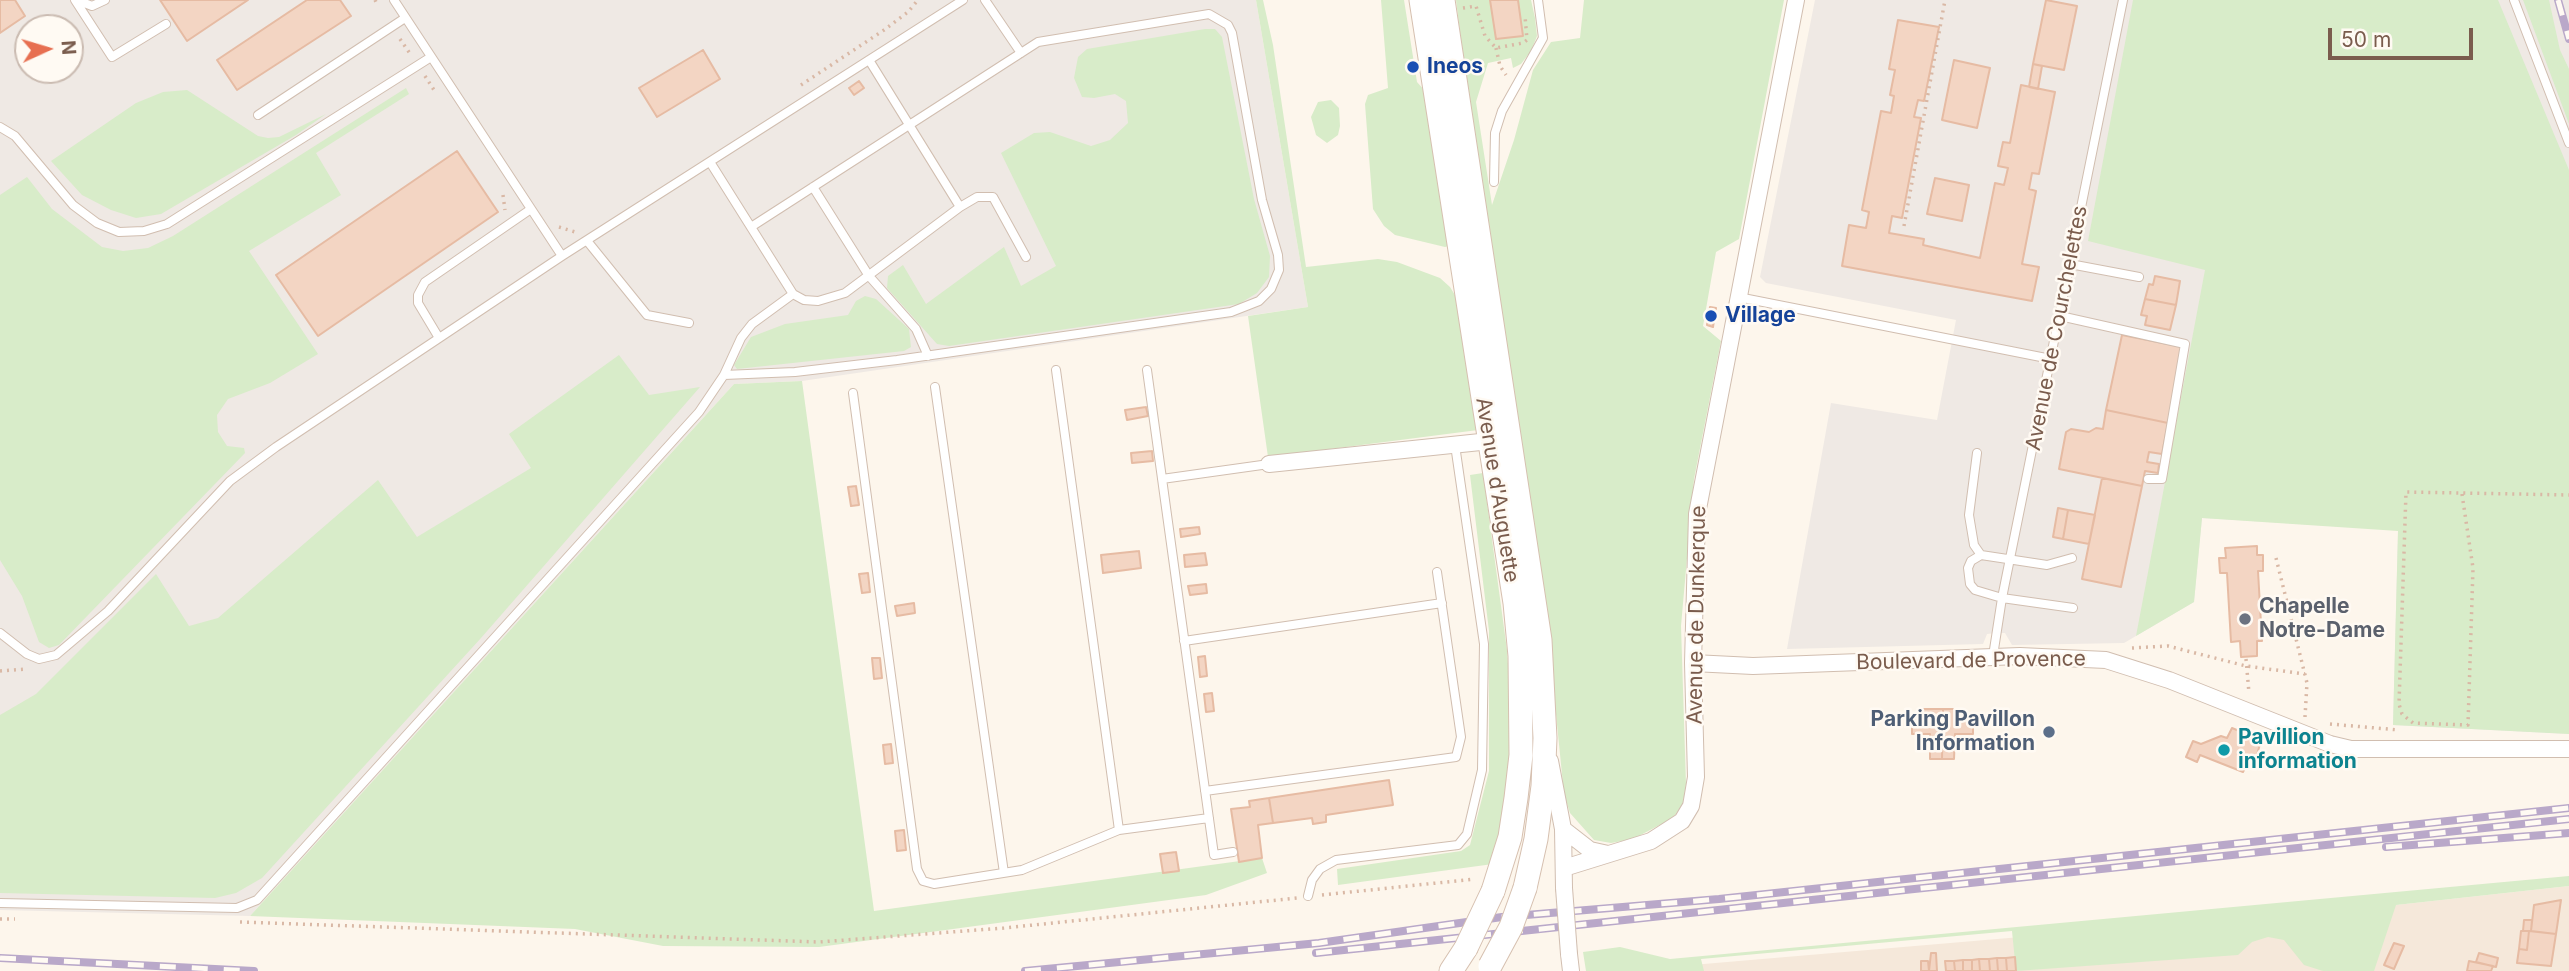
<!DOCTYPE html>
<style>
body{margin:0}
#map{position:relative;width:2569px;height:971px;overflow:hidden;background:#fdf6ec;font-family:Inter,sans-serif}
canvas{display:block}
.north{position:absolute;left:14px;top:14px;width:70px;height:70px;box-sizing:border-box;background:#fffaf3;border:2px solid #cabbb1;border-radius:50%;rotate:86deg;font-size:19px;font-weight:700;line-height:28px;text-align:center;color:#7a5c4d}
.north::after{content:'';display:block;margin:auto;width:24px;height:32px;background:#e76f51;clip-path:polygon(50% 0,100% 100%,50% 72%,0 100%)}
.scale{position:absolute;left:2328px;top:28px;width:145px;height:32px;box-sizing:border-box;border:4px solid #7a5c4d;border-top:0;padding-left:9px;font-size:21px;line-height:24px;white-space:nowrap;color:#7a5c4d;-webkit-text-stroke:5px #fffaf3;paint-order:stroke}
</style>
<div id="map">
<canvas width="2569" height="971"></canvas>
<div class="north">N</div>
<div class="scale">50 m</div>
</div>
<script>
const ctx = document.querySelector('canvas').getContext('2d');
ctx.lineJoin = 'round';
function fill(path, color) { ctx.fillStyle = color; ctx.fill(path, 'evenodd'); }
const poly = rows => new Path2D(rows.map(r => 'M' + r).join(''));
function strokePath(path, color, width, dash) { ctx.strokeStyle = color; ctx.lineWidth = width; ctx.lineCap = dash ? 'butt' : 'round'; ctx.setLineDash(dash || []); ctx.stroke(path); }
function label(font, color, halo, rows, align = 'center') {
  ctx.font = font + ' Inter,sans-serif'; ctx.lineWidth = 5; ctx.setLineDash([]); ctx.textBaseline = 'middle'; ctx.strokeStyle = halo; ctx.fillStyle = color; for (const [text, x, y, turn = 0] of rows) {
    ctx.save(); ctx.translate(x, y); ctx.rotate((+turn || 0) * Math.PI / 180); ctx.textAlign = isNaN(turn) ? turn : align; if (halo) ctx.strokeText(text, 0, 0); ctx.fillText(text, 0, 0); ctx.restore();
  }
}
fill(poly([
 [2569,886,2569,971,1687,971,1692,965,2396,905]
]), '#f5e8da');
fill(poly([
 [0,0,1256,0,1308,307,802,381,734,384,250,916,0,910],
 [28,28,70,28,70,70,28,70],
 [1815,0,2569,0,2569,734,2393,725,2398,530,2202,518,2194,602,2124,643,2012,645,2005,633,1996,633,1987,634,1983,644,1787,649,1831,403,1937,420,1956,320,1766,283,1760,277]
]), '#efe9e4');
fill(poly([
 [1256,0,1263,0,1273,45,1306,267,1378,259,1397,262,1440,278,1450,287,1458,300,1478,430,1268,457,1248,316,1308,307],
 [1381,0,1404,0,1417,82,1425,91,1449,246,1445,247,1395,235,1384,226,1373,209,1365,104,1368,95,1388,88],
 [1456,0,1531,0,1535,18,1537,36,1531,51,1521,64,1513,68,1511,58,1488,63,1476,102,1492,205,1514,140,1533,70,1551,42,1580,38,1584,0,1784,0,1739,239,1716,252,1703,326,1721,341,1694,479,1681,626,1686,784,1683,803,1673,818,1633,839,1611,843,1594,840,1570,813,1564,794,1542,575,1457,43,1461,41],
 [2133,0,2498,0,2569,170,2569,734,2393,725,2398,531,2202,518,2194,602,2136,636,2205,270,2088,241],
 [2523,0,2549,0,2560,50,2569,69,2569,124],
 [1205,29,1215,29,1222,37,1254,199,1270,256,1269,277,1257,293,1239,304,949,346,937,344,887,288,888,276,903,265,926,304,1004,247,1021,286,1056,266,1001,153,1034,133,1050,132,1091,146,1110,140,1128,123,1126,101,1115,94,1094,98,1082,97,1074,78,1078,57,1087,49],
 [406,88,409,94,316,153,341,195,249,251,318,354,270,383,228,399,217,415,218,432,227,446,244,448,245,453,59,645,49,648,39,642,22,596,0,560,0,195,27,177,52,209,102,247,123,251,148,248,173,236],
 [187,90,258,136,268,138,279,137,326,114,296,135,161,214,136,218,111,210,82,195,51,161,136,103,163,92],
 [1331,100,1339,108,1340,126,1338,135,1327,143,1316,135,1311,117,1318,102],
 [865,296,876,299,909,329,911,347,904,351,737,369,734,365,751,337,785,324,848,315,856,301],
 [619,355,649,395,700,387,481,638,262,878,236,893,215,898,0,893,0,715,36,694,156,574,189,626,218,618,378,480,417,537,531,468,509,434],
 [802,381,874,911,1262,858,1267,873,1206,895,819,947,663,946,575,929,250,916,734,384],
 [1483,473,1507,650,1512,719,1511,780,1493,864,1338,885,1337,869,1461,851,1470,845,1489,771,1489,631,1470,475],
 [2569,876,2569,886,2396,905,2374,971,2323,971,2304,965,2284,940,2268,937,2252,942,2238,955,2016,971,2012,931,1701,959,1704,971,1586,971,1583,952,1620,947,1670,959]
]), '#d8ecc9');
const building = poly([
 [0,0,15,0,25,16,0,33,0,0],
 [160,0,248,0,187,41,160,0],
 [307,0,340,0,351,16,237,90,217,60,307,0],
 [1490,0,1518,0,1523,36,1496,39,1490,0],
 [2046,0,2077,6,2064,70,2033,64,2046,0],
 [1898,20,1939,27,1924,101,1918,100,1914,117,1921,118,1902,218,1892,216,1889,233,1924,239,1923,245,1980,258,1995,183,2004,185,2008,168,1998,166,2003,142,2010,143,2021,85,2055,92,2039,174,2032,173,2029,189,2036,191,2022,264,2039,267,2032,301,1842,266,1849,225,1866,228,1869,212,1862,210,1881,111,1891,113,1894,96,1890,95,1895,70,1889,69,1898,20],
 [703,50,720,79,657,117,639,88,703,50],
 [1954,60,1990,68,1977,128,1942,120,1954,60],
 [2033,64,2042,66,2038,89,2029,87,2033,64],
 [859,81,864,88,854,95,849,88,859,81],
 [457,151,498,212,318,336,276,275,457,151],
 [1935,178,1969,185,1962,221,1927,214,1935,178],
 [2155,276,2180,281,2176,305,2145,299,2149,284,2153,285,2155,276],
 [2145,299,2176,305,2170,330,2145,325,2147,316,2141,315,2145,299],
 [1710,307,1716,308,1713,327,1707,325,1710,307],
 [2122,335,2183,347,2168,423,2106,410,2122,335],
 [1146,407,1148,416,1127,420,1125,410,1146,407],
 [2106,410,2168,423,2162,454,2149,452,2147,462,2159,464,2158,473,2145,471,2142,486,2059,469,2066,432,2071,429,2089,432,2096,428,2103,429,2106,410],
 [1152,451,1153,461,1132,463,1131,453,1152,451],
 [2102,478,2142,486,2121,587,2082,579,2102,478],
 [856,486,859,505,851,506,848,487,856,486],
 [2058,508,2068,510,2063,539,2053,537,2058,508],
 [2068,510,2095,515,2089,544,2063,539,2068,510],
 [1199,527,1200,534,1181,537,1180,529,1199,527],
 [2257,546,2257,555,2263,555,2263,571,2258,571,2262,641,2257,641,2257,656,2241,657,2240,641,2231,642,2227,573,2220,573,2219,558,2226,558,2225,548,2257,546],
 [1139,551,1141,568,1103,573,1101,555,1139,551],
 [1205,553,1207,565,1185,567,1184,555,1205,553],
 [868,573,870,592,862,593,859,574,868,573],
 [1206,584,1207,593,1190,595,1188,586,1206,584],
 [914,603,915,613,897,616,895,606,914,603],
 [1205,656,1207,676,1200,677,1198,657,1205,656],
 [872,658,880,658,882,678,874,679,872,658],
 [1212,693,1214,711,1206,712,1204,694,1212,693],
 [1923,709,1943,709,1942,759,1930,759,1930,734,1912,734,1912,720,1923,720,1923,709],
 [1943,709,1962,709,1962,719,1973,719,1973,734,1955,734,1954,759,1942,759,1943,709],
 [2232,728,2261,740,2256,759,2251,757,2243,772,2200,755,2197,762,2186,757,2193,741,2201,744,2221,736,2227,738,2232,728],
 [891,744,893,763,885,764,883,745,891,744],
 [1389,780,1393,805,1326,815,1326,822,1313,824,1312,818,1273,823,1269,798,1389,780],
 [1269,798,1273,823,1258,825,1262,858,1239,862,1231,809,1250,807,1249,801,1269,798],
 [904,830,906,850,897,851,895,831,904,830],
 [1176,852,1179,871,1163,873,1160,854,1176,852],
 [2561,900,2556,934,2531,931,2534,905,2561,900],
 [2524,920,2532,920,2531,931,2523,931,2524,920],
 [2521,931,2529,931,2527,950,2519,949,2521,931],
 [2529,931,2556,934,2551,966,2517,963,2519,949,2527,950,2529,931],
 [2394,943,2404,946,2394,969,2384,965,2394,943],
 [1931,953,1936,953,1937,971,1929,971,1931,953],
 [2479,953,2498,958,2496,967,2476,962,2479,953],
 [2015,957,2016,971,2007,971,2006,958,2015,957],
 [1997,958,1998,971,1990,971,1989,959,1997,958],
 [1997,958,2006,958,2007,971,1998,971,1997,958],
 [1979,959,1989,959,1990,971,1980,971,1979,959],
 [1979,959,1980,971,1972,971,1972,960,1979,959],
 [1963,960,1963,971,1955,971,1954,961,1963,960],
 [1963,960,1972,960,1972,971,1963,971,1963,960],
 [1921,961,1928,961,1929,971,1921,971,1921,961],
 [1945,961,1954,961,1955,971,1946,971,1945,961],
 [2469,961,2493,966,2491,971,2467,971,2469,961]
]);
fill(building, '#f3d5c3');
strokePath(building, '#e6bba3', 2);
const lane = poly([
 [75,0,112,57,166,24],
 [77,0,92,6,105,0],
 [394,0,562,256],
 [985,0,1021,53],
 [2514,0,2569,143],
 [258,115,405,18],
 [0,127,15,136,73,205,97,223,119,232,144,231,167,224,431,57],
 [710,162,793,294,804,300,818,301,845,293,960,207,869,60],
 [1494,182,1495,133,1502,111,1543,38,1538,0],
 [813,187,869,276,916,329,928,356],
 [960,207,977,197,993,197,1026,257],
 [588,242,647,315,689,323],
 [2070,264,2139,277],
 [1738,297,2051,359],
 [2060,316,2185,344,2162,479,2148,479],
 [439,338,418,303,418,295,425,282,531,209],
 [1056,370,1119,830],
 [1147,370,1214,855,1233,852],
 [724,375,795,372,897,360,1231,312,1259,301,1271,289,1279,270,1278,255,1262,200,1232,33,1228,25,1209,14,1038,42,751,227],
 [935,387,1004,873],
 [853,393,917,869,923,881,934,884,1022,870,1119,830,1209,818],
 [1977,453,1969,515,1974,545,1981,555,2047,565,2072,558],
 [1162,479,1269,464],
 [1981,555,1971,561,1968,568,1970,584,1975,590,2002,598,2073,608],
 [0,633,27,654,39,659,56,655,108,611,230,481,276,447,562,256,963,0],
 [1184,641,1442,603],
 [1993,656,2002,598,2123,0],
 [1205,791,1456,757,1461,737,1437,572],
 [1308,896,1312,880,1320,869,1336,860,1458,845,1467,834,1482,770,1484,644,1455,445],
 [0,903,237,908,257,900,699,412,724,375,741,338,752,324,793,294]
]);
const street = poly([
 [1269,464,1490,441],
 [1693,663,1753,666,2020,656,2106,660,2169,680,2330,744,2351,749,2569,749],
 [1550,761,1563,829,1564,888],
 [1563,829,1590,850,1608,854],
 [1564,868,1651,841,1682,821,1691,806,1696,777,1693,663,1697,514,1796,0],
 [1569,954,1571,971]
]);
const secondary = poly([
 [1421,0,1515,603,1520,656,1521,755,1516,798,1510,837,1493,891],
 [1443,0,1540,640,1545,738,1543,786,1536,839,1525,888],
 [1451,971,1466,948]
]);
strokePath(lane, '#d1beb0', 10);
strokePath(street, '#d1beb0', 18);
strokePath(secondary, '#d6c0b0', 25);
strokePath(poly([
 [375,0,377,4],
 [1463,8,1476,6,1485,36,1496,48,1523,43,1527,40,1525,16],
 [400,39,411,55],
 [1496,48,1500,66,1506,75],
 [425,76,434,90],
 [801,85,884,30,908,12,918,0],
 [503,195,505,210],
 [1904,226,1945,0],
 [559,227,575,232],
 [2462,494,2473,568,2468,725,2413,723,2402,714,2399,704,2406,492,2569,495],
 [2276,558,2307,683,2305,717],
 [2132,648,2168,646,2246,666,2305,674],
 [2246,659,2249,693],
 [0,671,26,669],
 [2330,724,2399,730],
 [1322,895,1475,879],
 [0,919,15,919],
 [240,922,819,942,1004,928,1297,898]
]), '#d9b8a5', 3.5, [2, 5]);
strokePath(lane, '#fff', 8);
strokePath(street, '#fff', 16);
strokePath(secondary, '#fff', 23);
const rail = poly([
 [2558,0,2569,39],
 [2386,847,2569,833],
 [1316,953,2569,819],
 [0,958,254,971],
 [1025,971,1319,943,1502,917,1719,899,2569,808]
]);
strokePath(rail, '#b9a8c9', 8);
strokePath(rail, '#fffaf3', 5, [16]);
const streetBridge = poly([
 [1564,888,1569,954]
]);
const secondaryBridge = poly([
 [1466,948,1493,891],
 [1490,966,1511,927,1525,888]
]);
strokePath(streetBridge, '#d1beb0', 18, []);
strokePath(secondaryBridge, '#d6c0b0', 25, []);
strokePath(streetBridge, '#fff', 16);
strokePath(secondaryBridge, '#fff', 23);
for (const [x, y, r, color] of [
 [1413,67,7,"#1a4fb4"],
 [1711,316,7,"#1a4fb4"],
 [2245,619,7,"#6b7280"],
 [2049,732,7,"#5c6f8a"],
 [2224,750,7,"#0f9aa8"]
]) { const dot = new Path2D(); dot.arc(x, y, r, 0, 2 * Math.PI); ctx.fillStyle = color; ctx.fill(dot); strokePath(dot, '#fffaf3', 2.5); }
label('bold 21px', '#164399', '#fffaf3', [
 ["Ineos",1427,67],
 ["Village",1725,316]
], 'left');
label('21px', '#7a5c4d', '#fffaf3', [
 ["Avenue de Courchelettes",2057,328,-79],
 ["Avenue d'Auguette",1497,490,81],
 ["Avenue de Dunkerque",1697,615,-89],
 ["Boulevard de Provence",1971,661,-1]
]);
label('bold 21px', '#5b616d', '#fffaf3', [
 ["Chapelle",2259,607],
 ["Notre-Dame",2259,631]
], 'left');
label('bold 21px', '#4e5e75', '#fffaf3', [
 ["Parking Pavillon",2035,720],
 ["Information",2035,744]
], 'right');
label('bold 21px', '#0d838f', '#fffaf3', [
 ["Pavillion",2238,738],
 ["information",2238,762]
], 'left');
</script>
